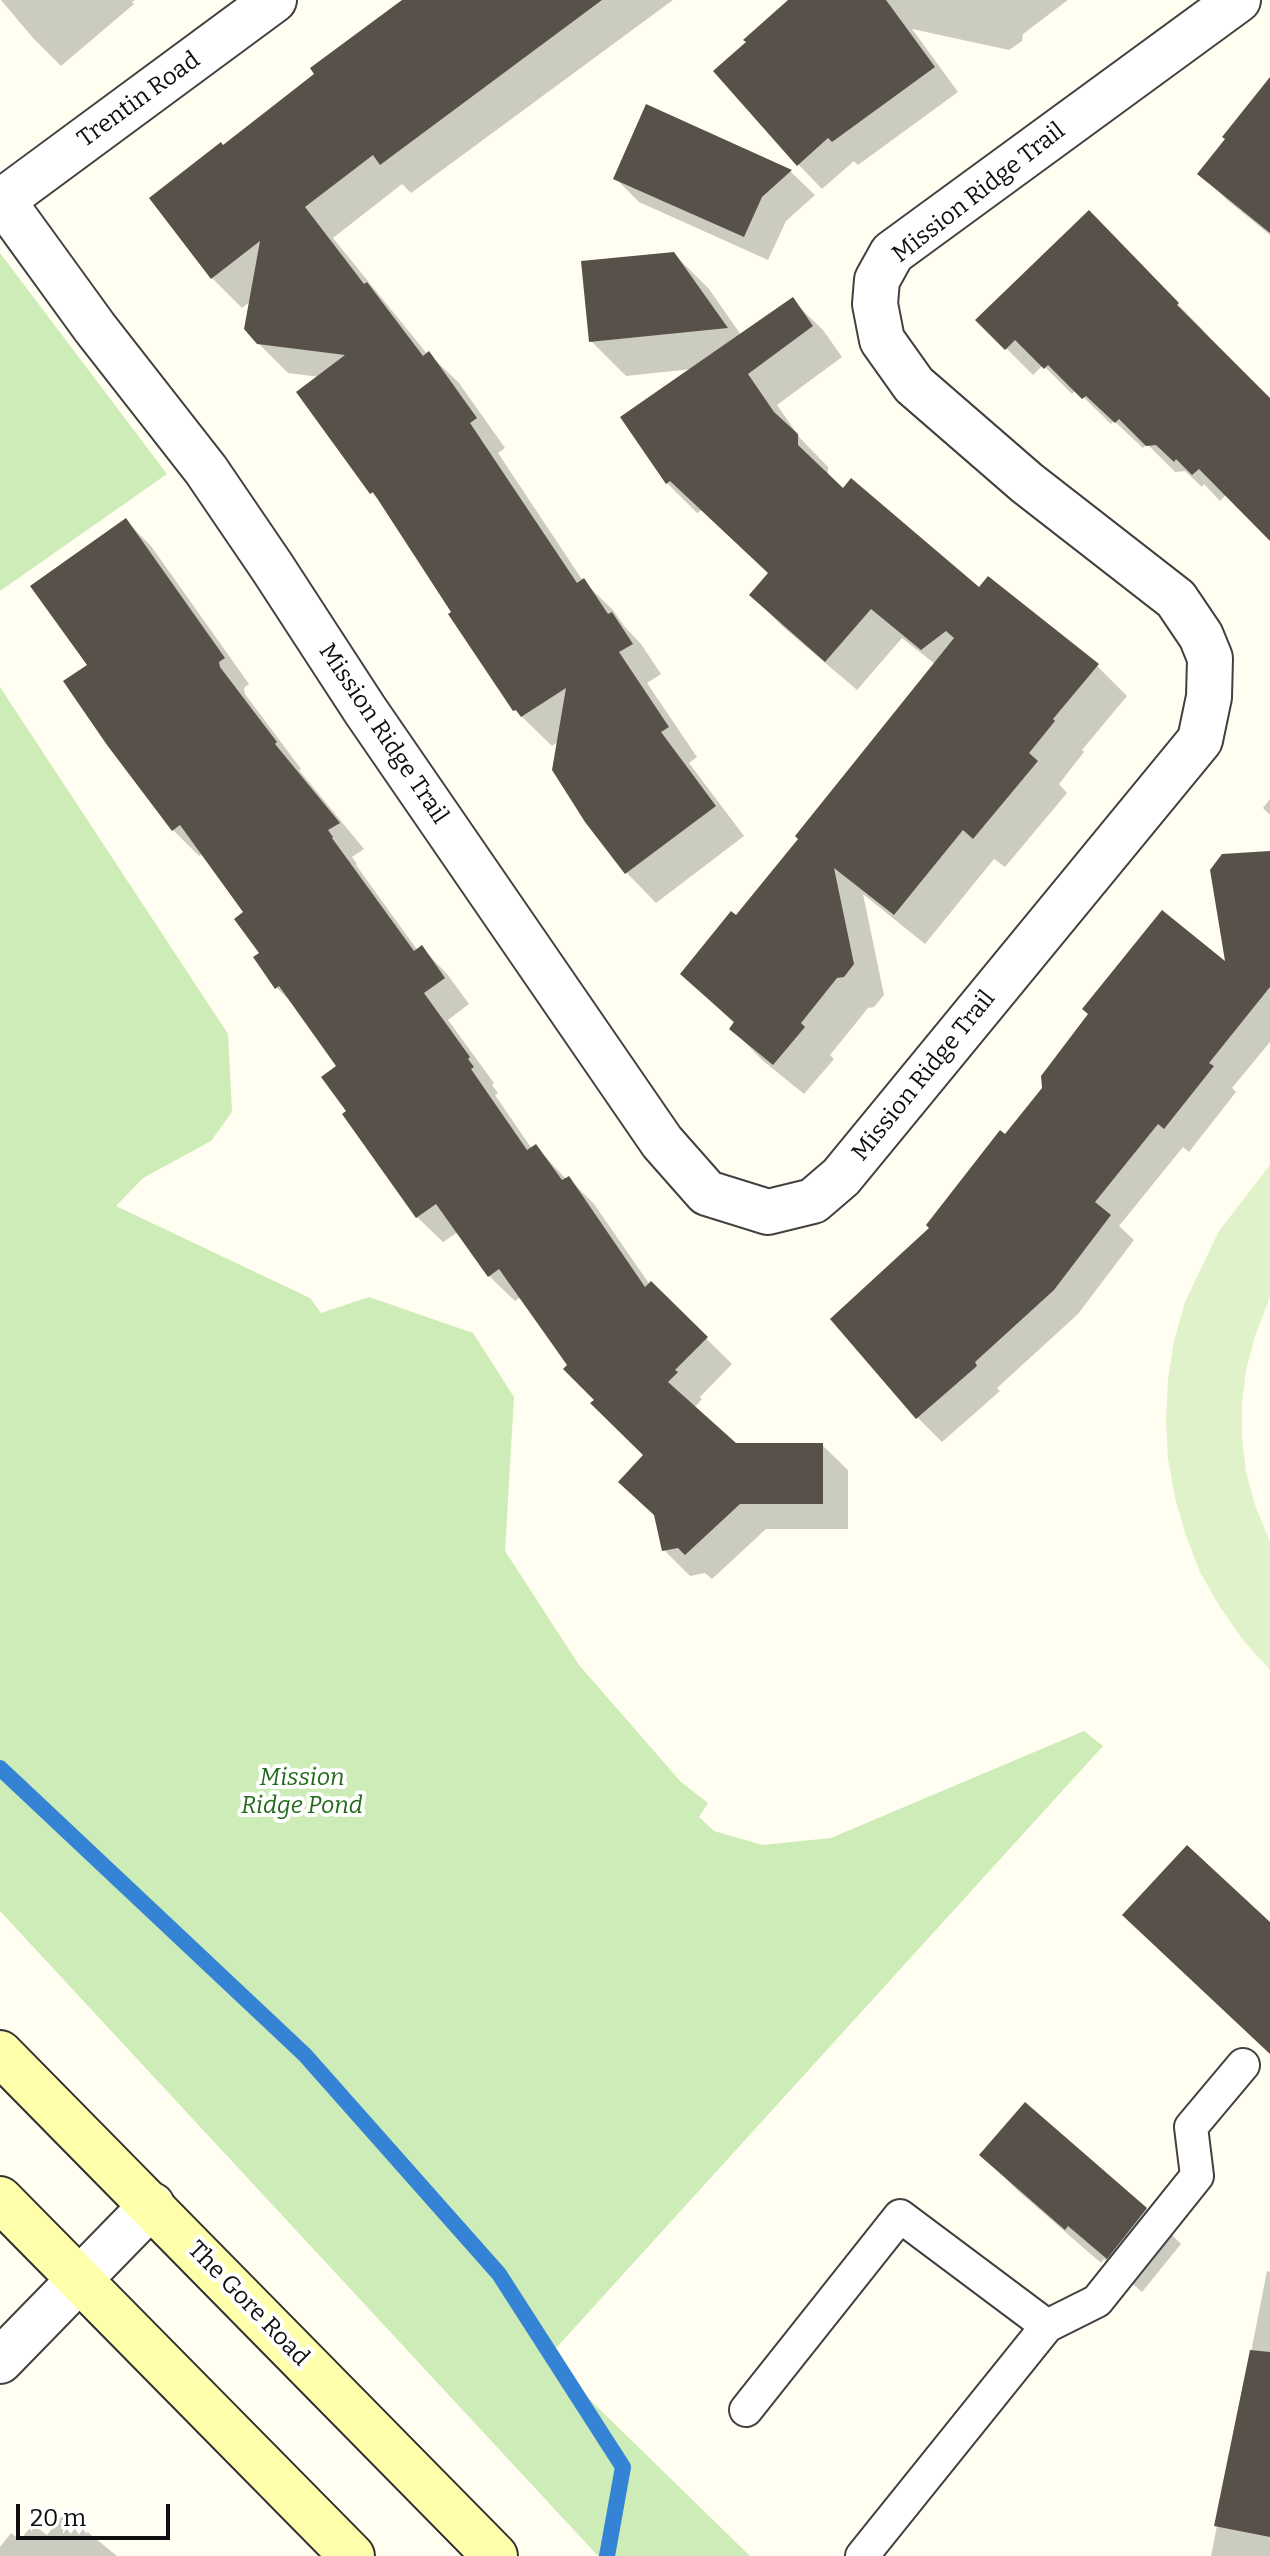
<!DOCTYPE html>
<style>
body{margin:0}
#map{position:relative;width:1270px;height:2556px;overflow:hidden;background:#fffef0;font-family:Bitter,serif}
canvas{display:block}
.scale{position:absolute;left:16px;top:2504px;width:154px;height:36px;box-sizing:border-box;border:4px solid #0e0e0e;border-top:0;padding-left:10px;font-size:24px;line-height:28px;white-space:nowrap;color:#0e0e0e;-webkit-text-stroke:6px #fff;paint-order:stroke}
</style>
<div id="map">
<canvas width="1270" height="2556"></canvas>
<div class="scale">20 m</div>
</div>
<script>
const ctx = document.querySelector('canvas').getContext('2d');
ctx.lineJoin = 'round';
function fill(path, color) { ctx.fillStyle = color; ctx.fill(path, 'evenodd'); }
const poly = rows => new Path2D(rows.map(r => 'M' + r).join(''));
function strokePath(path, color, width, dash) { ctx.strokeStyle = color; ctx.lineWidth = width; ctx.lineCap = dash ? 'butt' : 'round'; ctx.setLineDash(dash || []); ctx.stroke(path); }
function label(font, color, halo, rows, align = 'center') {
  ctx.font = font + ' Bitter,serif'; ctx.lineWidth = 8; ctx.setLineDash([]); ctx.textBaseline = 'middle'; ctx.strokeStyle = halo; ctx.fillStyle = color; for (const [text, x, y, turn = 0] of rows) {
    ctx.save(); ctx.translate(x, y); ctx.rotate((+turn || 0) * Math.PI / 180); ctx.textAlign = isNaN(turn) ? turn : align; if (halo) ctx.strokeText(text, 0, 0); ctx.fillText(text, 0, 0); ctx.restore();
  }
}
fill(poly([
 [0,253,167,474,0,591],
 [0,687,228,1034,232,1112,211,1141,143,1178,116,1206,310,1298,321,1313,369,1297,473,1333,514,1397,505,1551,579,1665,681,1782,708,1803,699,1817,714,1831,762,1845,831,1838,1084,1731,1103,1746,547,2358,750,2556,598,2556,0,1911]
]), '#cdecb7');
fill(poly([
 [1270,1165,1270,1297,1255,1336,1246,1370,1242,1403,1242,1438,1246,1472,1255,1505,1270,1542,1270,1670,1243,1640,1220,1607,1200,1572,1186,1536,1175,1498,1168,1459,1166,1420,1168,1379,1174,1341,1185,1302,1219,1231]
]), '#e0f2c9');
fill(poly([
 [1,0,135,0,132,2,134,4,61,66,33,38],
 [406,0,673,0,411,193,402,184,333,238,428,355,429,354,459,383,505,448,498,453,583,581,613,610,624,626,641,644,661,674,647,683,697,757,689,763,744,836,656,903,627,873,587,821,559,741,552,746,515,710,383,504,372,493,299,392,320,377,288,373,258,343,252,300,242,308,212,278,223,147],
 [792,0,1068,0,1023,34,1022,41,1009,50,912,29,958,92,858,165,854,161,822,189,798,164],
 [1270,84,1270,235,1227,200,1200,173],
 [647,107,791,172,815,195,786,221,768,260,639,202,615,178],
 [1115,240,1204,331,1202,333,1270,401,1270,538,1227,494,1220,501,1204,484,1202,487,1185,471,1175,472,1147,444,1143,448,1114,421,1111,424,1076,390,1072,394,1043,365,1033,375,978,320],
 [674,254,709,289,741,335,792,300,823,330,842,357,777,405,800,438,828,467,828,476,843,491,979,590,1097,666,1127,696,1082,750,1084,752,1059,784,1067,793,1005,867,994,859,925,944,863,894,884,995,874,1007,868,1008,830,1055,834,1059,804,1094,762,1060,732,1029,735,1024,683,974,737,918,935,664,902,638,857,690,782,626,752,595,770,574,702,510,697,513,667,483,692,369,626,376,591,341],
 [126,521,151,546,249,684,244,688,245,694,301,769,299,770,364,849,352,857,357,864,356,865,418,951,422,948,447,974,469,1004,448,1020,494,1083,492,1085,498,1093,495,1095,532,1149,535,1146,567,1180,568,1178,594,1204,650,1285,651,1284,732,1364,700,1397,702,1399,694,1408,735,1445,822,1445,848,1470,848,1529,766,1529,712,1579,705,1573,690,1576,664,1550,645,1455,569,1366,521,1297,515,1301,489,1276,458,1232,443,1242,417,1217,349,1111,338,1067,296,1007,277,988,256,958,261,954,246,912,203,853,199,856,173,830,90,666],
 [1270,799,1270,815,1263,808],
 [1270,853,1270,1042,1232,1088,1236,1092,1189,1152,1183,1147,1119,1226,1134,1240,1078,1314,997,1388,1000,1391,942,1442,917,1417,932,1228,1006,1137,1228,966],
 [982,2155,1146,2209,1181,2244,1142,2292,1104,2259,1101,2263,1017,2190],
 [1267,2271,1270,2272,1270,2556,1211,2556],
 [62,2516,72,2524,74,2521,117,2556,0,2556,0,2547,11,2533,20,2540,33,2524,47,2535]
]), '#0003');
strokePath(poly([
 [0,1768,305,2055,499,2274,623,2467,607,2556]
]), '#3583d4', 16);
fill(poly([
 [402,0,602,0,380,165,373,155,305,207,364,284,367,282,423,356,429,351,477,418,470,423,577,583,584,578,608,614,612,612,633,644,619,652,669,727,661,732,716,806,625,874,585,822,552,770,566,688,521,717,516,710,513,711,448,614,451,612,373,492,370,494,296,392,345,355,257,344,244,329,260,241,211,279,149,198,221,142,223,145,314,74,310,68],
 [788,0,886,0,935,67,832,142,828,138,797,166,713,71,746,42,743,40],
 [1270,77,1270,233,1197,174,1225,139,1222,137],
 [646,104,792,170,762,197,744,237,613,179],
 [1089,210,1179,303,1177,305,1270,398,1270,541,1199,469,1192,475,1176,459,1174,462,1156,445,1146,446,1119,419,1115,423,1086,396,1082,399,1048,365,1044,369,1015,340,1005,350,975,320],
 [674,252,728,328,589,342,581,261],
 [793,297,813,326,748,374,774,412,798,434,798,445,843,488,851,478,979,587,988,576,1099,664,1053,719,1055,721,1029,753,1038,761,973,839,963,830,894,915,834,868,854,964,844,977,837,978,801,1023,805,1027,773,1065,729,1029,734,1022,680,974,731,911,736,915,798,839,795,836,954,638,946,631,921,650,871,609,825,662,749,595,768,573,670,481,666,484,620,417],
 [126,518,225,658,219,662,220,667,277,742,275,744,340,823,328,830,333,837,332,838,414,951,422,945,445,978,424,993,470,1057,468,1059,474,1067,471,1069,527,1150,536,1144,562,1180,569,1176,645,1287,651,1281,708,1337,675,1370,678,1372,668,1382,736,1443,823,1443,823,1504,740,1504,685,1555,678,1548,662,1551,654,1515,618,1482,643,1455,590,1403,594,1400,563,1369,567,1365,499,1269,488,1277,436,1204,416,1218,342,1114,346,1111,321,1077,336,1066,279,986,275,989,253,957,259,953,234,919,243,912,180,825,172,831,107,745,63,681,87,665,30,586],
 [1270,851,1270,987,1209,1063,1214,1066,1164,1129,1158,1124,1095,1202,1111,1215,1054,1290,975,1362,977,1366,916,1419,830,1319,929,1228,926,1225,1000,1130,1005,1134,1042,1088,1041,1076,1088,1014,1082,1009,1162,910,1225,961,1210,870,1222,854],
 [1187,1845,1270,1922,1270,2054,1122,1915],
 [1025,2102,1147,2208,1107,2259,1068,2226,1065,2230,979,2155],
 [1250,2350,1270,2352,1270,2537,1214,2526]
]), '#58514a');
const service = poly([
 [1047,2326,1097,2301,1197,2176,1191,2127,1243,2065],
 [746,2410,900,2216,1047,2326,862,2556]
]);
const minor = poly([
 [0,197,95,328,206,470,272,567,365,710,662,1142,707,1193,768,1212,813,1201,841,1177,1200,740,1209,697,1210,658,1201,636,1176,599,1027,483,914,385,882,340,875,304,877,280,892,253,1238,0],
 [3,200,274,0],
 [0,2361,152,2205]
]);
const secondary = poly([
 [0,2053,495,2556],
 [0,2199,352,2556]
]);
strokePath(service, '#414141', 36);
strokePath(minor, '#414141', 48);
strokePath(secondary, '#303030', 48);
strokePath(service, '#fff', 32);
strokePath(minor, '#fff', 44);
strokePath(secondary, '#ffffab', 44);
label('24px', '#0e0e0e', '#fff', [
 ["Trentin Road",139,100,-36],
 ["Mission Ridge Trail",979,193,-38],
 ["Mission Ridge Trail",383,734,56],
 ["Mission Ridge Trail",924,1076,-51],
 ["The Gore Road",248,2304,46]
]);
label('italic 24px', '#236a1b', '#fff', [
 ["Mission",302,1778],
 ["Ridge Pond",302,1806]
]);
</script>
